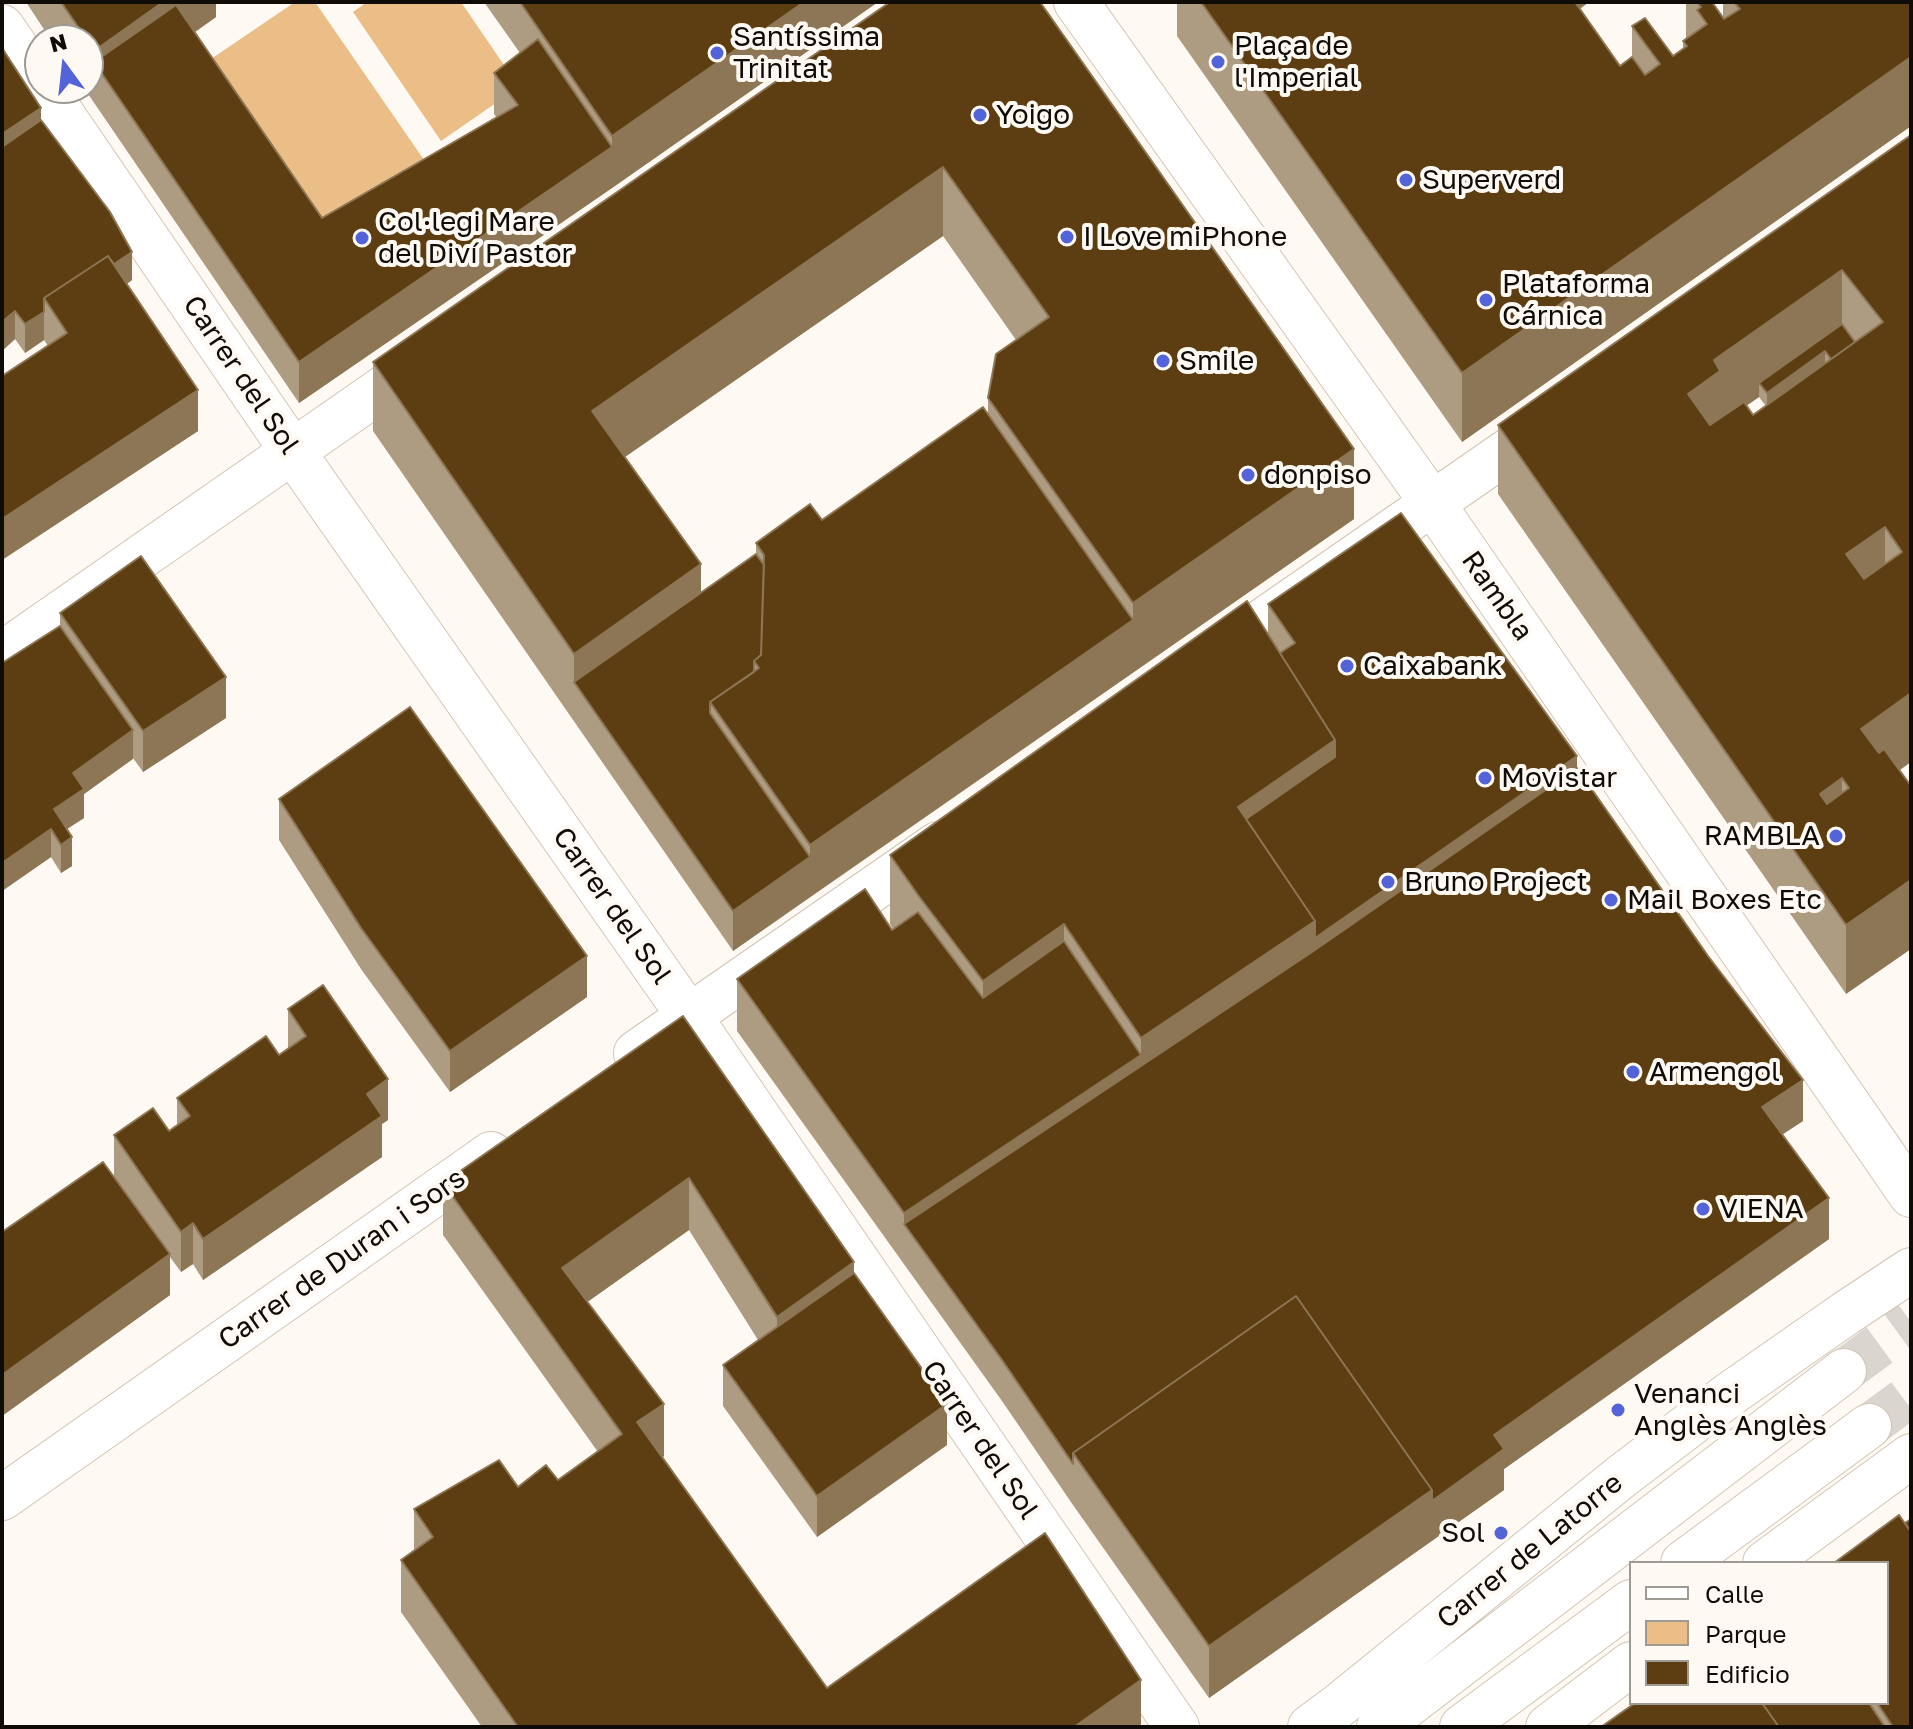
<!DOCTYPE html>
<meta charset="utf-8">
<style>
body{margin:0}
#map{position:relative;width:1913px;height:1729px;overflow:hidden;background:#fef9f2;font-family:"Golos Text",sans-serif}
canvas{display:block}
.frame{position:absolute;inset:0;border:4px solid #0f0b07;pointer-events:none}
.legend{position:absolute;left:1629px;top:1561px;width:260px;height:144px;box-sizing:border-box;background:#fef9f2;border:2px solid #9e9a94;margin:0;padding:10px 14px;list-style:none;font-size:24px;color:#0f0b07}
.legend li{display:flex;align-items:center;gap:16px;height:40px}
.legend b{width:40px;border:2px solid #9e9a94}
.north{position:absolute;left:24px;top:24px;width:80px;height:80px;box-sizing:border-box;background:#fef9f2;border:2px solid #9e9a94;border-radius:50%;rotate:345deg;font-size:22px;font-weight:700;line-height:32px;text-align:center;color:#0f0b07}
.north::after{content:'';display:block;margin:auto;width:28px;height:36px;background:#5363d9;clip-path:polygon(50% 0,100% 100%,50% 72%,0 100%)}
</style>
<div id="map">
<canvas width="1913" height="1729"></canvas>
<div class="frame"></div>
<ul class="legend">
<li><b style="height:10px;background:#fff"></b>Calle</li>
<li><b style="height:22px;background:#ebbe88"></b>Parque</li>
<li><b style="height:22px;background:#5d3e12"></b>Edificio</li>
</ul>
<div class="north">N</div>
</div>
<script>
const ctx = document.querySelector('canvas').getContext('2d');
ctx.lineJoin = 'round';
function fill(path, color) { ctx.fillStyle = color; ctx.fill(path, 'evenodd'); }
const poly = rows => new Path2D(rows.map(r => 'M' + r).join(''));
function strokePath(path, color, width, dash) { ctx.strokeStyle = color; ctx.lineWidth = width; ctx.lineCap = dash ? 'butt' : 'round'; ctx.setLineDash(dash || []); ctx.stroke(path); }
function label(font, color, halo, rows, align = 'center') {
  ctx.font = font + ' "Golos Text",sans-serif'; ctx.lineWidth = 8; ctx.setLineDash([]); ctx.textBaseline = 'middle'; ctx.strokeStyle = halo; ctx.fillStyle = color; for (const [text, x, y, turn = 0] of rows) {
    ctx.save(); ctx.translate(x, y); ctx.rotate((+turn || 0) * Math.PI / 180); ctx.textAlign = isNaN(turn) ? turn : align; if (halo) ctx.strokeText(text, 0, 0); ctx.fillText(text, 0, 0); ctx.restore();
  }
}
fill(poly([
 [295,2,315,2,431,170,333,238,211,59],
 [367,2,461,2,519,87,441,141,353,12]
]), '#ebbe88');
strokePath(poly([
 [1844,1371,1911,1322],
 [1869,1426,1911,1395]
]), '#dad5cf', 44, [44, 22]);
const minor = poly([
 [1076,2,1433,504,1911,1195],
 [2,27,40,82],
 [44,88,293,452,689,1016,1177,1727],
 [2,654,421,362],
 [1212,656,1547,424],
 [636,1053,938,844],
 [2,1498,491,1154],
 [1683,1563,1869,1426],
 [1765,1563,1911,1456],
 [1310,1727,1337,1707,1622,1476,1730,1394,1846,1313,1911,1270],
 [1379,1727,1844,1371],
 [1462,1727,1631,1602],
 [1548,1727,1631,1664]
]);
strokePath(minor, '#d2c5b6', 46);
strokePath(minor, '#fff', 44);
fill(poly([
 [26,2,216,2,216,17,195,32,322,218,497,118,494,114,494,73,520,53,484,2,878,2,612,188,299,403,84,88,88,88,88,40,51,40],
 [890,2,1354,519,733,951,373,431,373,362],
 [943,236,1016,340,988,398,988,414,822,520,756,543,756,554,701,592,624,457],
 [1177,2,1589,2,1580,9,1620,66,1632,57,1632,26,1673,56,1683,49,1683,41,1686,39,1686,2,1712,2,1723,18,1723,2,1911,2,1911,126,1462,442,1177,36],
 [41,120,132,280,127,284,198,431,2,560,2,376,48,346,44,340,25,353,15,339,2,351],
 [1911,135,1900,770,1846,994,1498,494,1498,425],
 [1759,397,1766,406,1753,415,1746,406],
 [1268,604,1577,768,1803,1121,1782,1134,1829,1239,1504,1469,1504,1490,1209,1698,1073,1505,1002,1401,737,1031,737,979,893,929,890,924,890,855,1268,635],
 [60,613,226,718,143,772,133,758,84,794,84,818,67,829,72,866,61,873,51,857,2,891,2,663,60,626],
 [279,799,587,997,450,1092,361,969,279,840],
 [288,1009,388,1120,382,1124,382,1157,203,1280,193,1264,181,1272,170,1257,170,1295,2,1416,2,1232,114,1176,114,1135,169,1131,177,1125,177,1098,279,1055,288,1049],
 [683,1016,854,1273,947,1445,817,1537,723,1406,723,1365,758,1340,689,1230,587,1302,664,1456,663,1457,827,1688,1141,1727,482,1727,401,1612,401,1560,414,1550,414,1509,558,1480,598,1452,443,1235,443,1183],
 [1905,1523,1911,1727,1601,1727,1635,1703,1887,1703]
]), '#ae9c82');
fill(poly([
 [163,2,216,2,216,17,113,90,94,62,94,51],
 [804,2,878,2,612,188,299,403,299,362,612,147,612,136],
 [1566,2,1589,2,1579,9],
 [1911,57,1911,126,1462,442,1462,373],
 [41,108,41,149,2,175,2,134],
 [943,167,943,236,592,480,592,411],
 [132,252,132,280,63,327,50,307],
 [1842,270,1842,339,1759,383,1759,397,1720,424,1720,440,1688,394,1714,360],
 [15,311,15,339,2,351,2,322],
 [44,312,44,340,25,353,25,324],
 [1825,351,1825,365,1767,408,1767,393],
 [198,390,198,431,2,560,2,519],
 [1354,449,1354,519,810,897,810,845,1133,620,1133,603],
 [1885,527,1885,596,1846,624,1846,554],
 [701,564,701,633,574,682,574,654],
 [226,677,226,718,143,772,143,731],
 [1911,693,1911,762,1861,798,1861,729],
 [133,730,133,759,84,794,84,818,56,836,54,809,73,773],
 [1335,740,1335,809,1262,860,1238,807],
 [1577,756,1577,808,904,1224,904,1213,1141,1055,1141,1038,1315,921],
 [1842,778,1842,847,1820,794],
 [51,829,51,857,2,891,2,863],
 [72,837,72,866,61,873,61,845],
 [810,857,810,897,733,951,733,911],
 [1911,880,1911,949,1846,994,1846,925],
 [1064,924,1064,993,983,1050,983,981],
 [587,956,587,997,450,1092,450,1051],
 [388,1079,388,1120,382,1124,382,1157,203,1280,203,1239,367,1094],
 [1803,1080,1803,1121,1762,1148,1762,1107],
 [689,1178,689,1230,562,1320,562,1268],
 [1829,1198,1829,1239,1504,1469,1504,1490,1209,1698,1209,1646,1494,1435],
 [193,1223,193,1264,181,1272,181,1232],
 [170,1254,170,1295,2,1416,2,1375],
 [854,1262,854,1314,777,1369,777,1317],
 [664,1404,664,1456,637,1474,637,1422],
 [947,1404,947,1445,817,1537,817,1496],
 [1141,1680,1141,1727,1074,1727]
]), '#8d7655');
const building = poly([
 [61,2,163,2,94,51,88,40,87,40,61,2],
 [520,2,804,2,612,136,520,2],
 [890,2,1040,2,1354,449,1133,603,988,398,996,354,1049,317,943,167,592,411,701,564,574,654,373,362,890,2],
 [1201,2,1575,2,1620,66,1632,57,1645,75,1660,64,1632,26,1645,18,1673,56,1687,46,1683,41,1707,24,1697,10,1701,7,1697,2,1712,2,1724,19,1740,9,1734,2,1911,2,1911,57,1462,373,1201,2],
 [176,5,322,218,518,105,494,73,538,39,612,147,299,362,94,62,176,5],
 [2,48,41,108,2,134,2,48],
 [41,120,110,212,132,252,114,264,108,256,44,298,44,312,25,324,15,311,2,322,2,147,41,120],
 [1911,135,1911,693,1861,729,1879,753,1884,749,1911,786,1911,880,1846,925,1498,425,1911,135],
 [1842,270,1883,322,1753,415,1744,402,1710,425,1688,394,1720,371,1714,360,1842,270],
 [1885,527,1902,552,1864,579,1846,554,1885,527],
 [1842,778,1849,788,1827,804,1820,794,1842,778],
 [108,256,198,390,2,519,2,376,67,333,44,298,108,256],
 [1842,324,1855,342,1831,359,1825,351,1767,393,1759,383,1842,324],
 [983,407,1133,620,810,845,710,702,759,668,754,661,761,655,764,555,756,543,810,504,822,520,983,407],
 [1401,513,1577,756,1315,938,1315,921,1246,819,1335,757,1335,740,1280,653,1295,643,1268,604,1401,513],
 [756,554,764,565,761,655,754,661,754,672,710,702,710,713,810,857,733,911,574,682,756,554],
 [141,556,226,677,143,731,60,613,141,556],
 [1247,601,1335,740,1238,807,1315,921,1141,1038,1064,924,983,981,918,895,890,855,1247,601],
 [60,626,133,730,73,773,84,789,54,809,72,837,61,845,51,829,2,863,2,663,60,626],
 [410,707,587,956,450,1051,361,928,279,799,410,707],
 [1577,768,1708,956,1803,1080,1762,1107,1829,1198,1494,1435,1504,1449,1432,1501,1432,1490,1296,1296,1073,1453,1073,1464,1002,1360,904,1224,1315,950,1577,768],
 [865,889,892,930,918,912,983,998,1064,941,1141,1055,904,1213,737,979,865,889],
 [323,985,388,1079,367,1094,382,1116,203,1239,193,1223,181,1232,114,1135,153,1108,169,1131,190,1116,177,1098,266,1036,279,1055,306,1036,288,1009,323,985],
 [683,1016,854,1262,777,1317,689,1178,562,1268,664,1404,637,1422,827,1688,1045,1533,1141,1680,1074,1727,518,1727,401,1560,433,1537,414,1509,499,1460,518,1487,546,1465,558,1480,622,1434,443,1183,683,1016],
 [103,1162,170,1254,2,1375,2,1232,103,1162],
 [854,1273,947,1404,817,1496,723,1365,854,1273],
 [1296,1296,1432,1490,1209,1646,1073,1453,1296,1296],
 [1899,1515,1911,1532,1911,1727,1893,1727,1877,1703,1887,1703,1887,1563,1834,1563,1899,1515],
 [1911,1519,1911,1532,1905,1523,1911,1519],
 [1635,1703,1762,1703,1779,1727,1601,1727,1635,1703],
 [1762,1703,1869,1703,1885,1727,1779,1727,1762,1703]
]);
fill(building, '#5d3e12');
strokePath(building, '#8d7655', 2);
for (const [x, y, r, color] of [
 [717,53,8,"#5363d9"],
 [1218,62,8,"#5363d9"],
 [980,115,8,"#5363d9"],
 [1406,180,8,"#5363d9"],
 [1067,237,8,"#5363d9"],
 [362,238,8,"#5363d9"],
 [1486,300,8,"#5363d9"],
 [1163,361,8,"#5363d9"],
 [1248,475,8,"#5363d9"],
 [1347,666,8,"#5363d9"],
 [1485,778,8,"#5363d9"],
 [1836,836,8,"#5363d9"],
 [1388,882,8,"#5363d9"],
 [1611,900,8,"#5363d9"],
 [1633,1072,8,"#5363d9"],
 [1703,1209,8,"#5363d9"],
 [1618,1410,8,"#5363d9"],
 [1501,1533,8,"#5363d9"]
]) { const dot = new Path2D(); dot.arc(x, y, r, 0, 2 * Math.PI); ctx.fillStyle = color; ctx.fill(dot); strokePath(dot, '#fef9f2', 3); }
label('28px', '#0f0b07', '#fef9f2', [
 ["Santíssima",733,37],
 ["Trinitat",733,69],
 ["Plaça de",1234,46],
 ["l'Imperial",1234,78],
 ["Yoigo",996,115],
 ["Superverd",1422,180],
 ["Col·legi Mare",378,222],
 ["del Diví Pastor",378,254],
 ["I Love miPhone",1083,237],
 ["Plataforma",1502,284],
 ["Cárnica",1502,316],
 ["Smile",1179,361],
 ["donpiso",1264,475],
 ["Caixabank",1363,666],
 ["Movistar",1501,778],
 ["RAMBLA",1820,836,"right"],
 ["Bruno Project",1404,882],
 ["Mail Boxes Etc",1627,900],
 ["Armengol",1649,1072],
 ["VIENA",1719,1209],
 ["Venanci",1634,1394],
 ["Anglès Anglès",1634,1426],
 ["Sol",1485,1533,"right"]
], 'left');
label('28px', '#0f0b07', '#fef9f2', [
 ["Carrer del Sol",241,375,56],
 ["Rambla",1497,596,55],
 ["Carrer del Sol",612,906,55],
 ["Carrer de Duran i Sors",342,1259,-35],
 ["Carrer del Sol",980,1440,56],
 ["Carrer de Latorre",1530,1551,-39]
]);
</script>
